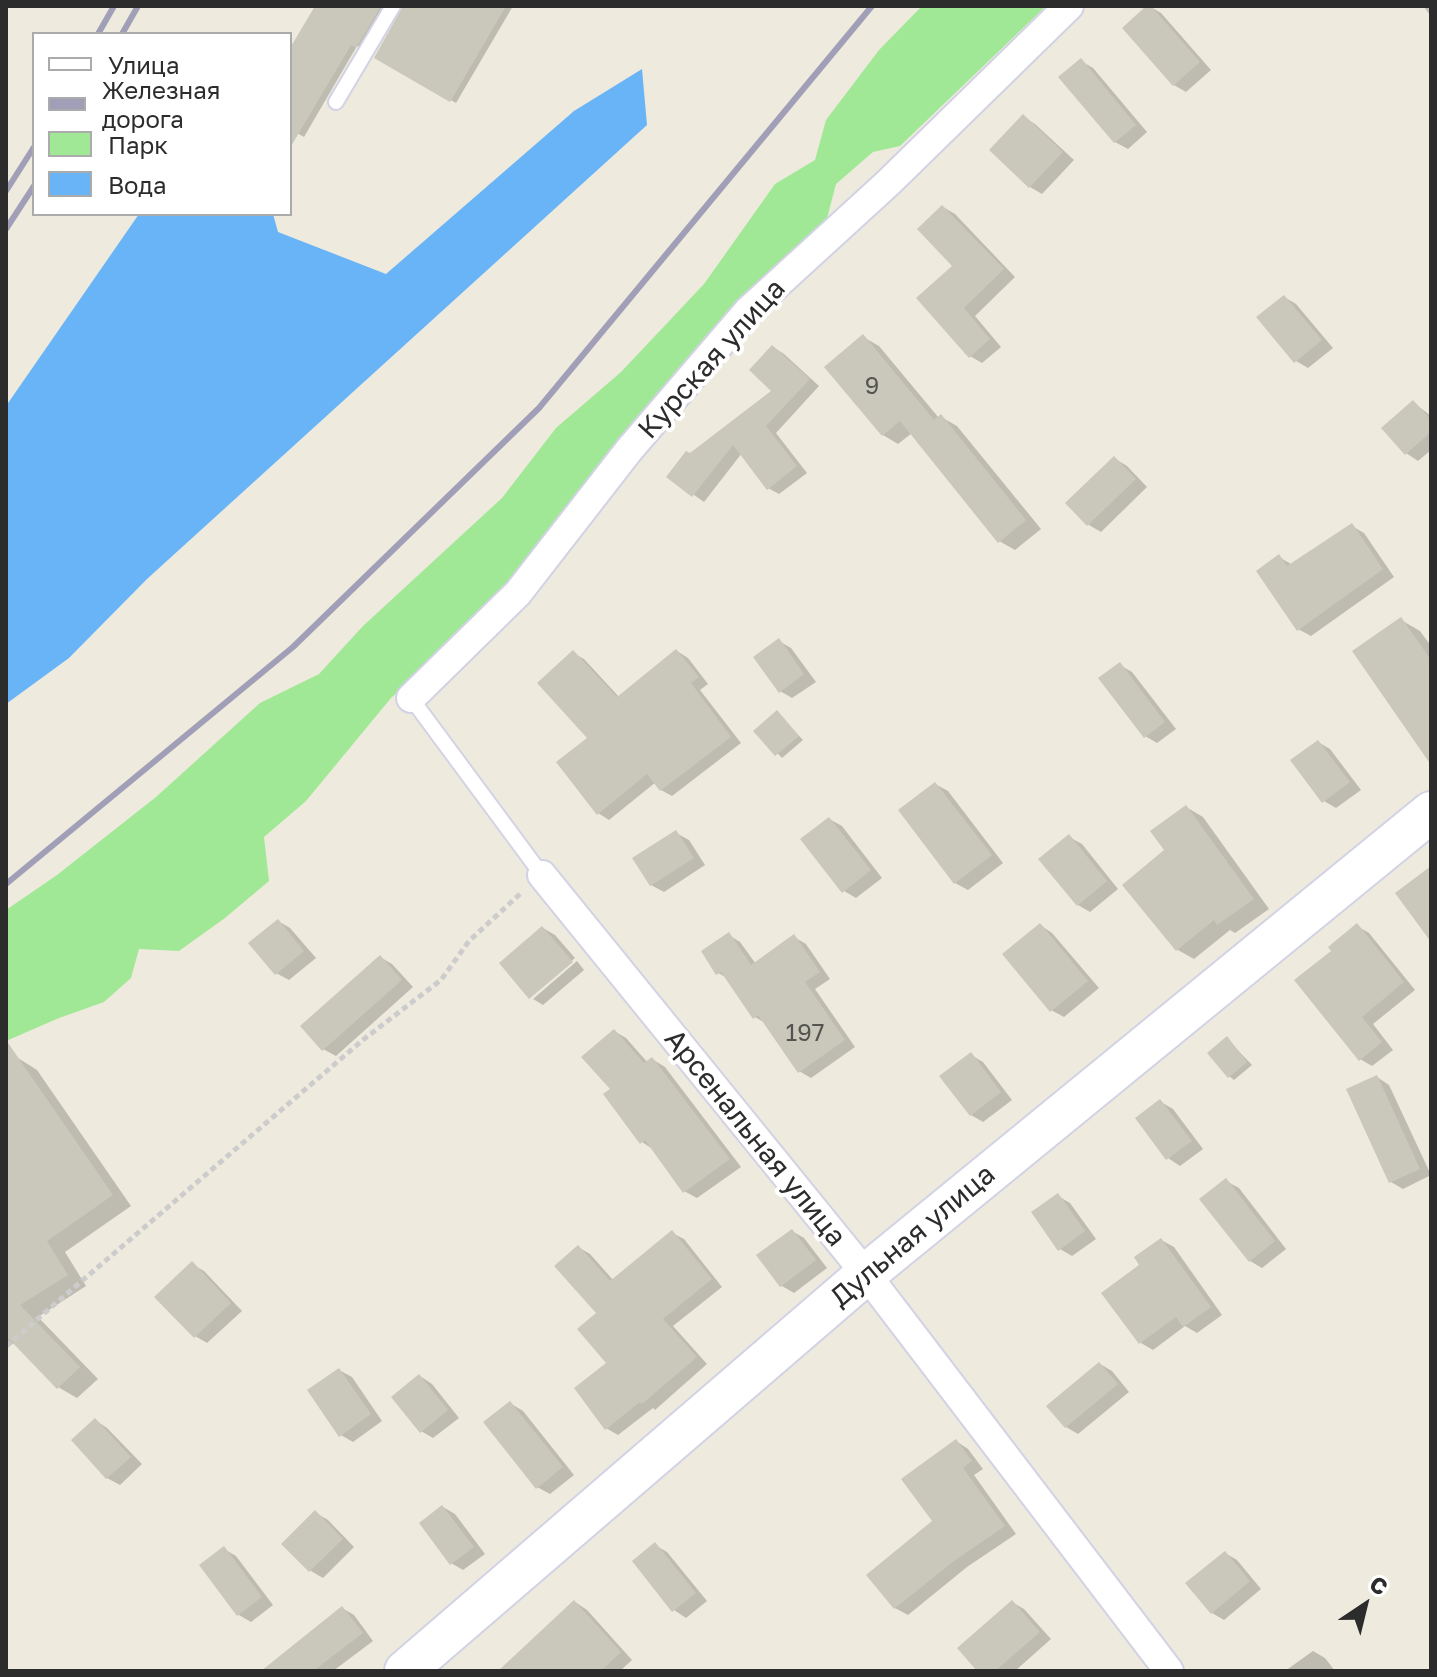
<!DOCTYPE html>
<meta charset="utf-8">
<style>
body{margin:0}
#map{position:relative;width:1437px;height:1677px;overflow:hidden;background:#eeeadd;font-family:"Golos Text",sans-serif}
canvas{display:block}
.frame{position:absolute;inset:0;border:8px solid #2c2c2c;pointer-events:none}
.legend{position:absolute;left:32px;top:32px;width:260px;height:184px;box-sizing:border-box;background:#fff;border:2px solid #ababab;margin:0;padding:10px 14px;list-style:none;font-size:24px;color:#2c2c2c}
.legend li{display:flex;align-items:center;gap:16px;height:40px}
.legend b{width:40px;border:2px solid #ababab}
.north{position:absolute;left:1325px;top:1565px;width:80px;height:80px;-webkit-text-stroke:6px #fff;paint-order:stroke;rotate:35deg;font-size:22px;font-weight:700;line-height:32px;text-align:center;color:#2c2c2c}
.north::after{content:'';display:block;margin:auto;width:28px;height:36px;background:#2c2c2c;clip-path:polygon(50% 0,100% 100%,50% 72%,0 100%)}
</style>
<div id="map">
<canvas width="1437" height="1677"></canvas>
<div class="frame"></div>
<ul class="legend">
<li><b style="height:10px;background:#fff"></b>Улица</li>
<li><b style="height:10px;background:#a09fb7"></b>Железная дорога</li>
<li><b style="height:22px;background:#a1e896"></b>Парк</li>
<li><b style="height:22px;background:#69b4f7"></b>Вода</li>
</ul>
<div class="north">С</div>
</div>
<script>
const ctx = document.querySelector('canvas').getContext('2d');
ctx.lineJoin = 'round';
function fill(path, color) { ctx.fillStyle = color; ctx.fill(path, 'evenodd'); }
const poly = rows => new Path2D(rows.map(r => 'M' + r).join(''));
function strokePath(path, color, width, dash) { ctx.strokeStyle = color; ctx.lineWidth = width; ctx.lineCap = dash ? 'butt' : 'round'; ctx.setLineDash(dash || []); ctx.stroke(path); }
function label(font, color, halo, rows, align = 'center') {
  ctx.font = font + ' "Golos Text",sans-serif'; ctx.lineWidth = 8; ctx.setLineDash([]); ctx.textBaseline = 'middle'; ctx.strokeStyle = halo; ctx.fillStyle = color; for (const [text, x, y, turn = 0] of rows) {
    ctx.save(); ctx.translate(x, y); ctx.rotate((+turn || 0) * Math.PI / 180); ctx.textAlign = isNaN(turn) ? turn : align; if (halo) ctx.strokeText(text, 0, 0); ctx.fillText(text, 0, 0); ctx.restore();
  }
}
fill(poly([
 [922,6,1046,6,900,146,873,152,836,184,825,226,743,295,510,588,391,698,306,801,264,837,269,881,225,918,179,951,139,949,131,978,104,1002,59,1018,6,1041,6,910,57,875,156,797,260,703,319,674,363,626,502,498,556,428,621,372,704,284,775,184,815,160,826,120,879,50]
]), '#a1e896');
fill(poly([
 [642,69,647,125,147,579,69,658,6,704,6,406,139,214,273,214,278,232,386,274,574,111]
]), '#69b4f7');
fill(poly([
 [317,6,388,6,363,49,357,46,304,137,290,129,290,52],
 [404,6,513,6,456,103,376,57],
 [1149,6,1161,13,1211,70,1186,92,1174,85],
 [1423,6,1431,6,1431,16],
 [1081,61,1093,68,1147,132,1128,149,1115,142],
 [1023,117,1035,124,1074,160,1042,194,1030,187],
 [943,207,955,214,1015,277,975,316,1001,347,982,363,970,356],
 [1284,297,1296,304,1333,348,1308,368,1296,361],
 [863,337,879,346,939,418,941,417,957,426,1041,529,1015,550,999,541,912,433,898,444,883,435],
 [773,347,784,354,819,386,776,433,807,473,779,494,768,488,742,453,704,502,669,477,690,455,774,391],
 [1414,403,1431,416,1431,450,1418,461,1406,453],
 [1114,458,1127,466,1147,487,1101,532,1089,525,1068,503],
 [1352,526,1364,533,1394,577,1311,636,1298,629,1279,557,1291,564],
 [1401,620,1420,631,1431,646,1431,752],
 [779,641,791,648,816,682,792,698,780,691],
 [677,651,688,658,708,684,700,690,741,743,672,796,661,790,656,782,609,820,598,813,590,738,573,653,584,659,620,698],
 [1120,665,1132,672,1176,729,1157,743,1145,736],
 [777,712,803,740,782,758,756,731],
 [1318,742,1330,749,1361,790,1336,808,1324,801],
 [935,784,948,791,1003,863,968,890,955,883,900,811],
 [1186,807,1203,817,1269,909,1235,933,1230,930,1194,959,1178,950,1166,851],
 [829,819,842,826,882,878,856,898,844,891],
 [676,833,689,840,705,865,664,892,651,885],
 [1069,837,1082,844,1118,889,1090,912,1078,905],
 [278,921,290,928,316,958,289,980,276,973],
 [1040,925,1052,933,1099,988,1064,1017,1051,1010],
 [1357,926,1369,933,1415,990,1373,1024,1393,1050,1372,1066,1360,1059,1334,951],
 [543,928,555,935,575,958,531,995,531,998,502,963],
 [729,935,740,942,756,964,794,937,806,944,830,979,815,989,855,1047,811,1078,799,1071,767,1024,755,1017,729,979,718,973],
 [380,957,392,964,413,987,336,1056,323,1049],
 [577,961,584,970,543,1005,533,999],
 [614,1031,626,1038,648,1063,652,1059,665,1067,741,1167,697,1198,684,1191,654,1150,642,1142,613,1089],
 [1227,1039,1252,1065,1234,1080,1229,1076],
 [971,1055,983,1062,1012,1100,983,1122,971,1115],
 [18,1058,37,1070,131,1206,65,1252,86,1286,38,1317,98,1379,77,1398,58,1387,15,1342,6,1349,6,1066],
 [1377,1077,1389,1085,1431,1175,1403,1189,1391,1182],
 [1161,1102,1173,1109,1203,1149,1180,1166,1168,1158],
 [1226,1181,1239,1188,1286,1249,1262,1268,1250,1261],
 [1058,1196,1070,1203,1096,1239,1072,1256,1060,1249],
 [792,1231,804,1238,827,1268,794,1293,782,1286,759,1256],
 [672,1233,684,1239,722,1287,673,1326,707,1364,655,1410,653,1408,618,1435,606,1428,609,1363,598,1313,578,1247,590,1254,614,1281],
 [1161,1240,1174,1247,1222,1315,1197,1333,1185,1326,1153,1350,1141,1343,1142,1266],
 [192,1264,204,1271,242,1311,207,1343,195,1336],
 [1100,1364,1112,1371,1129,1392,1078,1434,1066,1427],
 [339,1370,352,1377,382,1421,353,1442,341,1435],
 [420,1376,432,1384,459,1418,433,1438,421,1431],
 [510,1403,523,1411,574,1475,550,1494,537,1487],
 [95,1420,107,1428,142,1464,120,1485,107,1478],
 [956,1441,968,1449,983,1469,974,1475,1016,1534,967,1567,908,1615,895,1608,935,1521],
 [443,1507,455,1514,485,1554,463,1570,451,1563],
 [316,1513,328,1520,354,1547,323,1578,311,1571,284,1544],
 [655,1545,667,1552,707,1601,686,1618,674,1610],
 [224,1549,236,1556,273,1605,251,1622,239,1615],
 [1225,1553,1237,1560,1261,1589,1224,1620,1212,1613],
 [575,1602,587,1610,632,1660,620,1671,519,1671],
 [1012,1602,1024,1609,1051,1639,1015,1671,980,1671],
 [342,1608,354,1615,373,1641,333,1671,264,1671],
 [1313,1651,1325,1658,1335,1671,1285,1671]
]), '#0003');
fill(poly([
 [315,6,381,6,356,48,351,45,290,148,290,48],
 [403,6,506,6,450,102,374,58],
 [1146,6,1151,6,1200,62,1173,86,1122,28],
 [1081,58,1136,125,1114,143,1058,77],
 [1023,114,1063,152,1029,188,989,150],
 [942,205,1004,269,964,308,990,339,969,358,916,298,952,266,917,229],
 [1284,295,1322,340,1294,363,1256,317],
 [863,334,934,420,941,414,1026,520,998,543,900,421,882,436,824,367],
 [772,345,810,379,766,426,797,466,767,490,733,445,692,497,666,477,686,451,690,453,771,391,749,370],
 [1413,400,1431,420,1431,432,1405,455,1381,428],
 [1114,456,1136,479,1087,526,1065,503],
 [1352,523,1383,569,1297,631,1256,571,1279,554,1287,566],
 [1401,617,1431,660,1431,765,1352,651],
 [779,638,804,674,779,693,753,657],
 [676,649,699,677,691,683,731,737,660,791,647,774,597,815,556,762,587,738,537,683,573,650,617,697],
 [1120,662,1165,722,1144,738,1098,678],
 [777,710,799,736,775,756,753,731],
 [1318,740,1350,782,1322,803,1290,760],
 [935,782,992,855,954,884,898,810],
 [1186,805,1254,899,1217,925,1214,920,1176,951,1122,885,1164,850,1150,831],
 [829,817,871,870,842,893,800,839],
 [676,830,694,858,650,886,632,858],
 [1069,834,1107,881,1077,906,1038,859],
 [1431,866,1431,942,1395,893],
 [278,919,304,951,275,975,248,943],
 [1040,923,1088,981,1050,1012,1002,954],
 [1357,923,1404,982,1362,1017,1382,1042,1359,1061,1294,980,1331,951,1328,947],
 [542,926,573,962,529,999,499,963],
 [729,932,751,965,794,934,820,972,805,982,845,1040,798,1073,758,1015,753,1019,721,972,716,975,701,951],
 [380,955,402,980,322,1051,300,1026],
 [614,1029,644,1063,652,1057,730,1159,683,1193,645,1140,640,1144,603,1094,610,1089,581,1057],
 [1227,1036,1247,1062,1228,1078,1207,1053],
 [6,1040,113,1195,47,1241,68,1275,20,1305,80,1367,57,1389,6,1336],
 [971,1052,1001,1092,970,1116,939,1076],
 [1377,1075,1420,1169,1389,1183,1346,1089],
 [1160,1099,1192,1141,1166,1160,1135,1118],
 [1226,1178,1275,1241,1249,1262,1199,1199],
 [1058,1193,1085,1231,1058,1251,1031,1212],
 [792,1229,816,1260,780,1287,756,1255],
 [672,1230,712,1279,663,1319,697,1357,642,1404,640,1402,605,1430,574,1388,606,1363,577,1329,596,1313,554,1266,578,1245,610,1281],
 [1161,1238,1211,1307,1183,1327,1176,1317,1139,1344,1101,1293,1139,1265,1134,1257],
 [192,1261,231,1303,194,1338,154,1297],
 [1099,1362,1118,1384,1065,1428,1046,1406],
 [339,1368,371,1414,339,1437,307,1390],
 [419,1374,448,1410,420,1433,391,1397],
 [510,1401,563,1467,536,1489,483,1422],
 [95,1418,131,1457,106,1479,71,1440],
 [956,1439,972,1461,963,1468,1005,1526,954,1561,894,1609,866,1575,932,1521,901,1479],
 [442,1505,474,1547,450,1565,419,1523],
 [315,1510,343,1539,309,1572,281,1544],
 [655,1542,696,1593,672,1612,632,1561],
 [224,1546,262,1597,237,1616,199,1565],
 [1225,1551,1250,1581,1211,1614,1185,1583],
 [574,1600,621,1652,601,1671,498,1671],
 [1012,1600,1040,1632,995,1671,977,1671,957,1648],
 [342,1606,363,1633,313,1671,261,1671]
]), '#c9c8bb');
const lane = poly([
 [336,102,393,6],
 [411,698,542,875]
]);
const street = poly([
 [411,698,518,593,629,450,748,311,888,183,1069,6],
 [542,875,866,1274,1169,1671]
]);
const secondary = poly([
 [405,1671,866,1274,1431,812]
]);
strokePath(lane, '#d2d2e5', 18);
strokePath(street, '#d2d2e5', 32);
strokePath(secondary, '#d2d2e5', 44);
strokePath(poly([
 [6,1346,364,1039,441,980,469,941,520,894]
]), '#ccc', 5, [6, 4]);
strokePath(lane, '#fff', 14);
strokePath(street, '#fff', 28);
strokePath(secondary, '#fff', 40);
strokePath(poly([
 [98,34,114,6],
 [122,34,138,6],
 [6,191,34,147],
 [6,229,34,186],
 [6,884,293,647,539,408,872,6]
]), '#a09fb7', 6);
label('24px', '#535350', null, [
 ["9",872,386],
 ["197",805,1033]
]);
label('28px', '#2c2c2c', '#fff', [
 ["Курская улица",712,359,-48],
 ["Арсенальная улица",755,1138,51],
 ["Дульная улица",913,1236,-40]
]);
</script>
